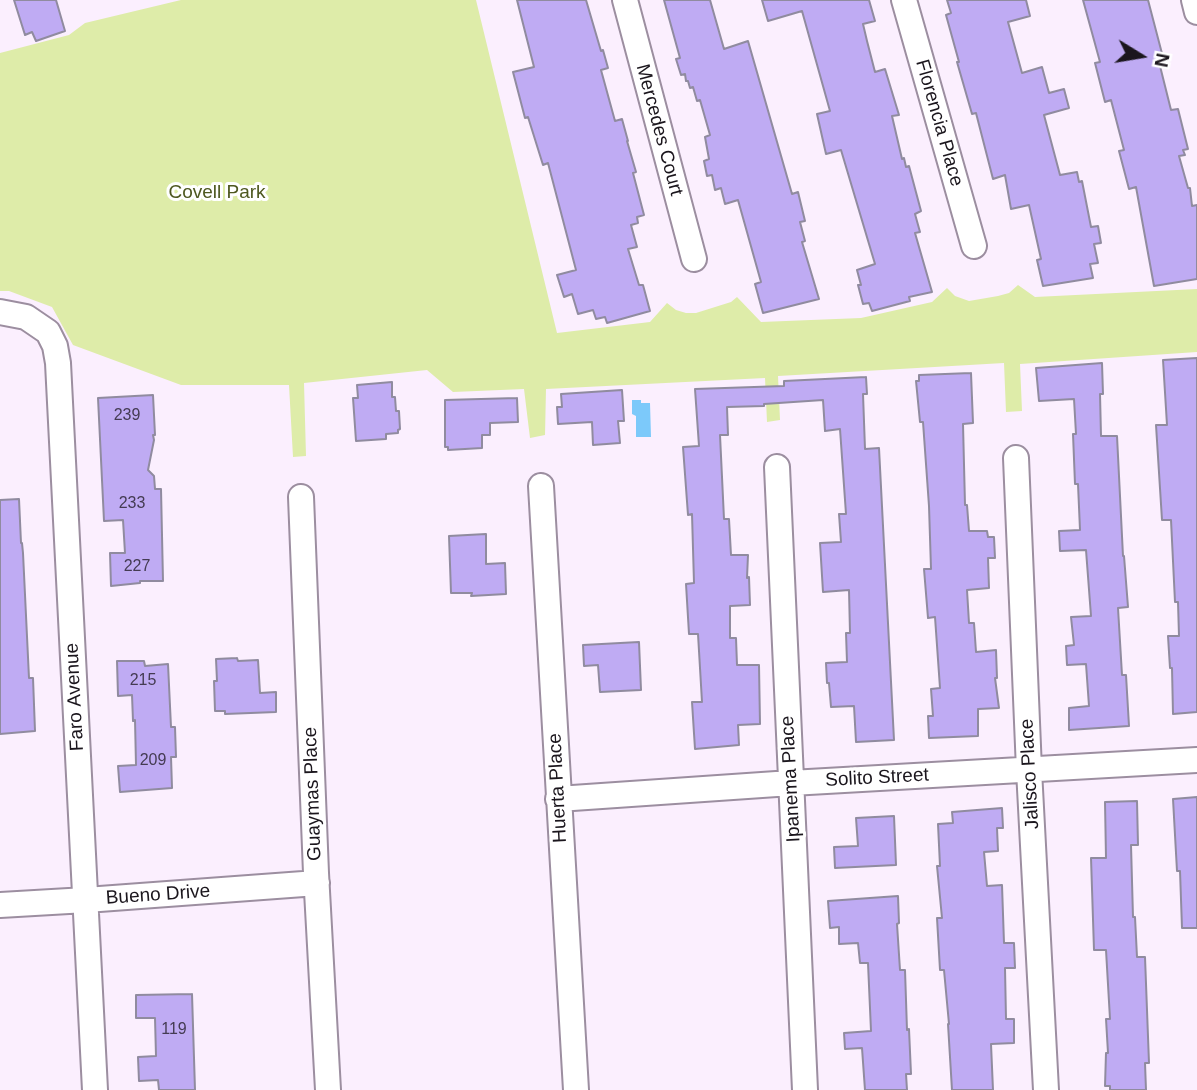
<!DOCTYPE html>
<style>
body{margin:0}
#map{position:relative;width:1197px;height:1090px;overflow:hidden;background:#fbeffe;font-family:Arial,sans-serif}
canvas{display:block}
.north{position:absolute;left:1106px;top:21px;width:70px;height:70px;-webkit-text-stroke:5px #fff;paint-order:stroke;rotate:101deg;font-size:19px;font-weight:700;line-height:28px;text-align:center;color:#1b161d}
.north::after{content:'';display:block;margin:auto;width:24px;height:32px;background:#1b161d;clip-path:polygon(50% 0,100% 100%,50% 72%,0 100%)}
</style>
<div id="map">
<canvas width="1197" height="1090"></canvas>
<div class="north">N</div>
</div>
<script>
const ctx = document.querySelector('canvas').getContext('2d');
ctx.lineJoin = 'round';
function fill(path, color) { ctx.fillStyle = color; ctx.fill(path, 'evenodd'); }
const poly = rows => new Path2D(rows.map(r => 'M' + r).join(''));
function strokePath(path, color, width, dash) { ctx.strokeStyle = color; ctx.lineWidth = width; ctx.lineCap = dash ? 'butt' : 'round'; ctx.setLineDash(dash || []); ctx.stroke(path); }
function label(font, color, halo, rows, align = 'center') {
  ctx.font = font + ' Arial,sans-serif'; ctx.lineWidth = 6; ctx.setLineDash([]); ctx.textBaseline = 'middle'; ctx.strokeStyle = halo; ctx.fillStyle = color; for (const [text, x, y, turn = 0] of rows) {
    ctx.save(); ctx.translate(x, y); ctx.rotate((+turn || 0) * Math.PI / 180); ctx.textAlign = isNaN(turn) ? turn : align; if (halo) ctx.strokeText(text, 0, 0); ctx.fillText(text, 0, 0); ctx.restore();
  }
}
fill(poly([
 [181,0,476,0,557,333,650,322,667,303,676,310,686,313,696,313,731,302,737,297,761,322,861,318,932,302,947,288,955,296,969,301,998,296,1009,293,1018,285,1035,297,1197,289,1197,352,1020,364,1022,411,1006,412,1004,363,778,376,780,420,767,422,765,378,546,389,545,435,530,438,524,389,453,392,427,370,304,383,306,456,293,457,289,385,181,385,73,345,52,307,9,291,0,291,0,53,69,35,85,23]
]), '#deeca9');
fill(poly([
 [632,400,641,400,641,403,650,403,651,437,636,437,636,416,632,414]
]), '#7cc9fa');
const building = poly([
 [14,0,56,0,65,31,36,41,32,32,25,35,14,0],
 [517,0,586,0,601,51,603,50,608,68,601,70,615,121,622,119,628,141,627,141,636,172,633,173,644,215,637,217,638,223,631,225,637,247,628,249,639,285,643,285,650,311,607,323,605,317,596,319,593,310,578,314,572,294,564,297,557,275,576,270,548,163,543,165,528,117,525,118,513,72,534,67,517,0],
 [664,0,710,0,724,49,748,41,792,194,798,192,805,221,800,222,805,241,802,242,819,299,763,313,755,284,761,282,738,200,725,204,721,188,715,190,712,175,707,176,704,161,709,159,705,137,710,135,700,100,697,101,693,87,690,88,688,81,686,81,685,74,681,75,676,59,680,58,664,0],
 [762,0,869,0,875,21,863,24,867,41,875,72,885,69,899,115,892,116,902,159,904,158,906,167,909,166,921,211,915,214,920,232,915,233,932,292,909,297,910,301,872,311,869,303,863,304,858,285,861,285,857,270,875,264,841,150,826,154,817,114,830,111,802,11,768,21,762,0],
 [947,0,1026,0,1030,16,1008,22,1022,73,1042,67,1049,93,1064,89,1069,108,1044,115,1060,175,1077,172,1079,182,1082,181,1091,227,1098,226,1101,243,1094,244,1098,263,1090,264,1093,278,1043,286,1037,260,1041,259,1029,205,1011,209,1005,175,993,179,976,113,972,114,957,62,959,62,946,15,951,13,947,0],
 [1083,0,1148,0,1165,65,1160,66,1171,110,1178,109,1188,149,1183,150,1185,155,1179,156,1188,188,1190,188,1192,206,1197,205,1197,279,1154,286,1136,187,1129,189,1119,151,1124,150,1111,100,1105,102,1095,63,1100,62,1083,0],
 [1197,358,1197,712,1173,714,1172,668,1170,668,1168,636,1179,636,1178,602,1175,602,1171,520,1162,520,1156,425,1167,425,1163,360,1197,358],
 [1102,363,1103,394,1100,394,1101,436,1117,436,1123,556,1124,556,1128,607,1118,608,1122,675,1126,675,1129,726,1069,730,1069,708,1089,706,1086,664,1067,665,1066,646,1074,645,1071,617,1091,616,1086,550,1060,551,1059,531,1080,530,1078,484,1075,484,1073,434,1076,434,1074,399,1039,401,1036,368,1102,363],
 [971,373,973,423,963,424,965,505,967,505,969,531,987,531,988,537,994,537,995,558,988,558,989,588,967,590,969,623,974,623,976,652,996,650,997,678,995,678,999,708,978,709,978,736,929,738,928,716,933,716,931,689,940,688,935,617,928,618,924,569,931,569,929,506,923,422,920,422,916,381,919,381,919,375,971,373],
 [866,377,867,394,863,394,865,449,879,448,894,740,856,742,854,706,831,707,829,683,827,683,826,663,847,662,846,633,850,633,849,590,823,592,820,543,841,542,839,514,846,514,840,429,825,431,823,400,764,404,764,406,727,407,728,435,720,435,724,519,729,519,731,555,748,555,747,578,749,577,750,605,730,606,730,638,736,638,737,665,759,665,760,724,738,725,739,745,695,749,692,702,702,702,698,634,689,634,686,584,694,583,692,514,688,515,683,447,699,446,695,389,784,386,784,381,866,377],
 [392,382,392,397,395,397,396,411,399,411,400,429,398,430,398,433,386,434,386,439,356,441,353,398,358,398,357,385,392,382],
 [622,390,624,421,618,421,620,443,593,445,592,422,558,424,557,407,562,407,561,394,622,390],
 [153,395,155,435,153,435,154,440,148,470,154,476,155,489,161,489,163,581,140,581,140,583,111,586,110,553,125,553,123,520,104,521,98,398,153,395],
 [517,398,518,422,490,423,490,435,482,435,482,448,448,450,448,447,445,447,445,400,517,398],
 [19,499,21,543,22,543,23,553,29,678,33,678,35,731,0,734,0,500,19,499],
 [486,534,486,564,505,563,506,594,471,596,472,593,451,593,449,536,486,534],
 [639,642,641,690,600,692,598,665,584,666,583,645,639,642],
 [237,658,238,661,258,660,260,693,276,692,276,712,225,714,225,711,215,711,214,681,217,681,216,659,237,658],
 [117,661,144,661,145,666,168,664,171,727,175,727,176,757,171,757,172,788,120,792,118,766,136,765,135,720,133,721,132,695,118,696,117,661],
 [1197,797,1197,928,1182,928,1180,871,1177,871,1173,799,1197,797],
 [1137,801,1138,845,1131,845,1133,917,1135,917,1137,957,1145,957,1149,1063,1145,1063,1146,1090,1110,1090,1110,1086,1105,1086,1106,1053,1108,1053,1106,1019,1110,1019,1106,950,1094,950,1091,858,1106,858,1105,802,1137,801],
 [1002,808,1003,828,997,828,998,851,984,852,987,886,1002,885,1004,943,1014,943,1015,968,1005,968,1006,1019,1014,1019,1014,1043,991,1044,993,1090,952,1090,948,1024,949,1024,944,970,940,970,937,918,942,918,937,866,940,866,938,824,953,823,952,812,1002,808],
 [894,816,896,865,835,868,834,847,858,846,856,818,894,816],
 [898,896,899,923,897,924,900,970,905,970,907,1030,909,1029,911,1074,906,1074,907,1090,865,1090,862,1048,845,1049,844,1033,871,1031,868,963,860,963,858,943,839,944,839,927,830,928,828,901,898,896],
 [192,994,195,1090,159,1090,158,1080,139,1081,138,1057,156,1056,155,1018,136,1018,136,995,192,994]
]);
fill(building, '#bfabf3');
strokePath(building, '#908b9f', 2);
const minor = poly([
 [625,0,694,259],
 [904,0,974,246],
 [1194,0,1197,12],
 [0,312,26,317,48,332,55,346,58,363,95,1090],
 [1016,458,1029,770,1046,1090],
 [777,467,805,1090],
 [541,486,576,1090],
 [301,497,316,873,328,1090],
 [558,799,791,783,1197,760],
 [0,905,86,900,317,883]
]);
strokePath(minor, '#9c8ea0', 28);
strokePath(minor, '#fff', 24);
label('16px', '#443b52', null, [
 ["239",127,416],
 ["233",132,504],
 ["227",137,567],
 ["215",143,681],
 ["209",153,761],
 ["119",174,1030]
]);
label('19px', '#1b161d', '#fff', [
 ["Florencia Place",939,123,74],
 ["Mercedes Court",659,130,75],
 ["Faro Avenue",75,697,-93],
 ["Jalisco Place",1030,774,-93],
 ["Solito Street",877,778,-3],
 ["Ipanema Place",791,779,-93],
 ["Huerta Place",558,788,-93],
 ["Guaymas Place",313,794,-92],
 ["Bueno Drive",158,895,-4]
]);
label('19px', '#4e5820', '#fff', [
 ["Covell Park",217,193]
]);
</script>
